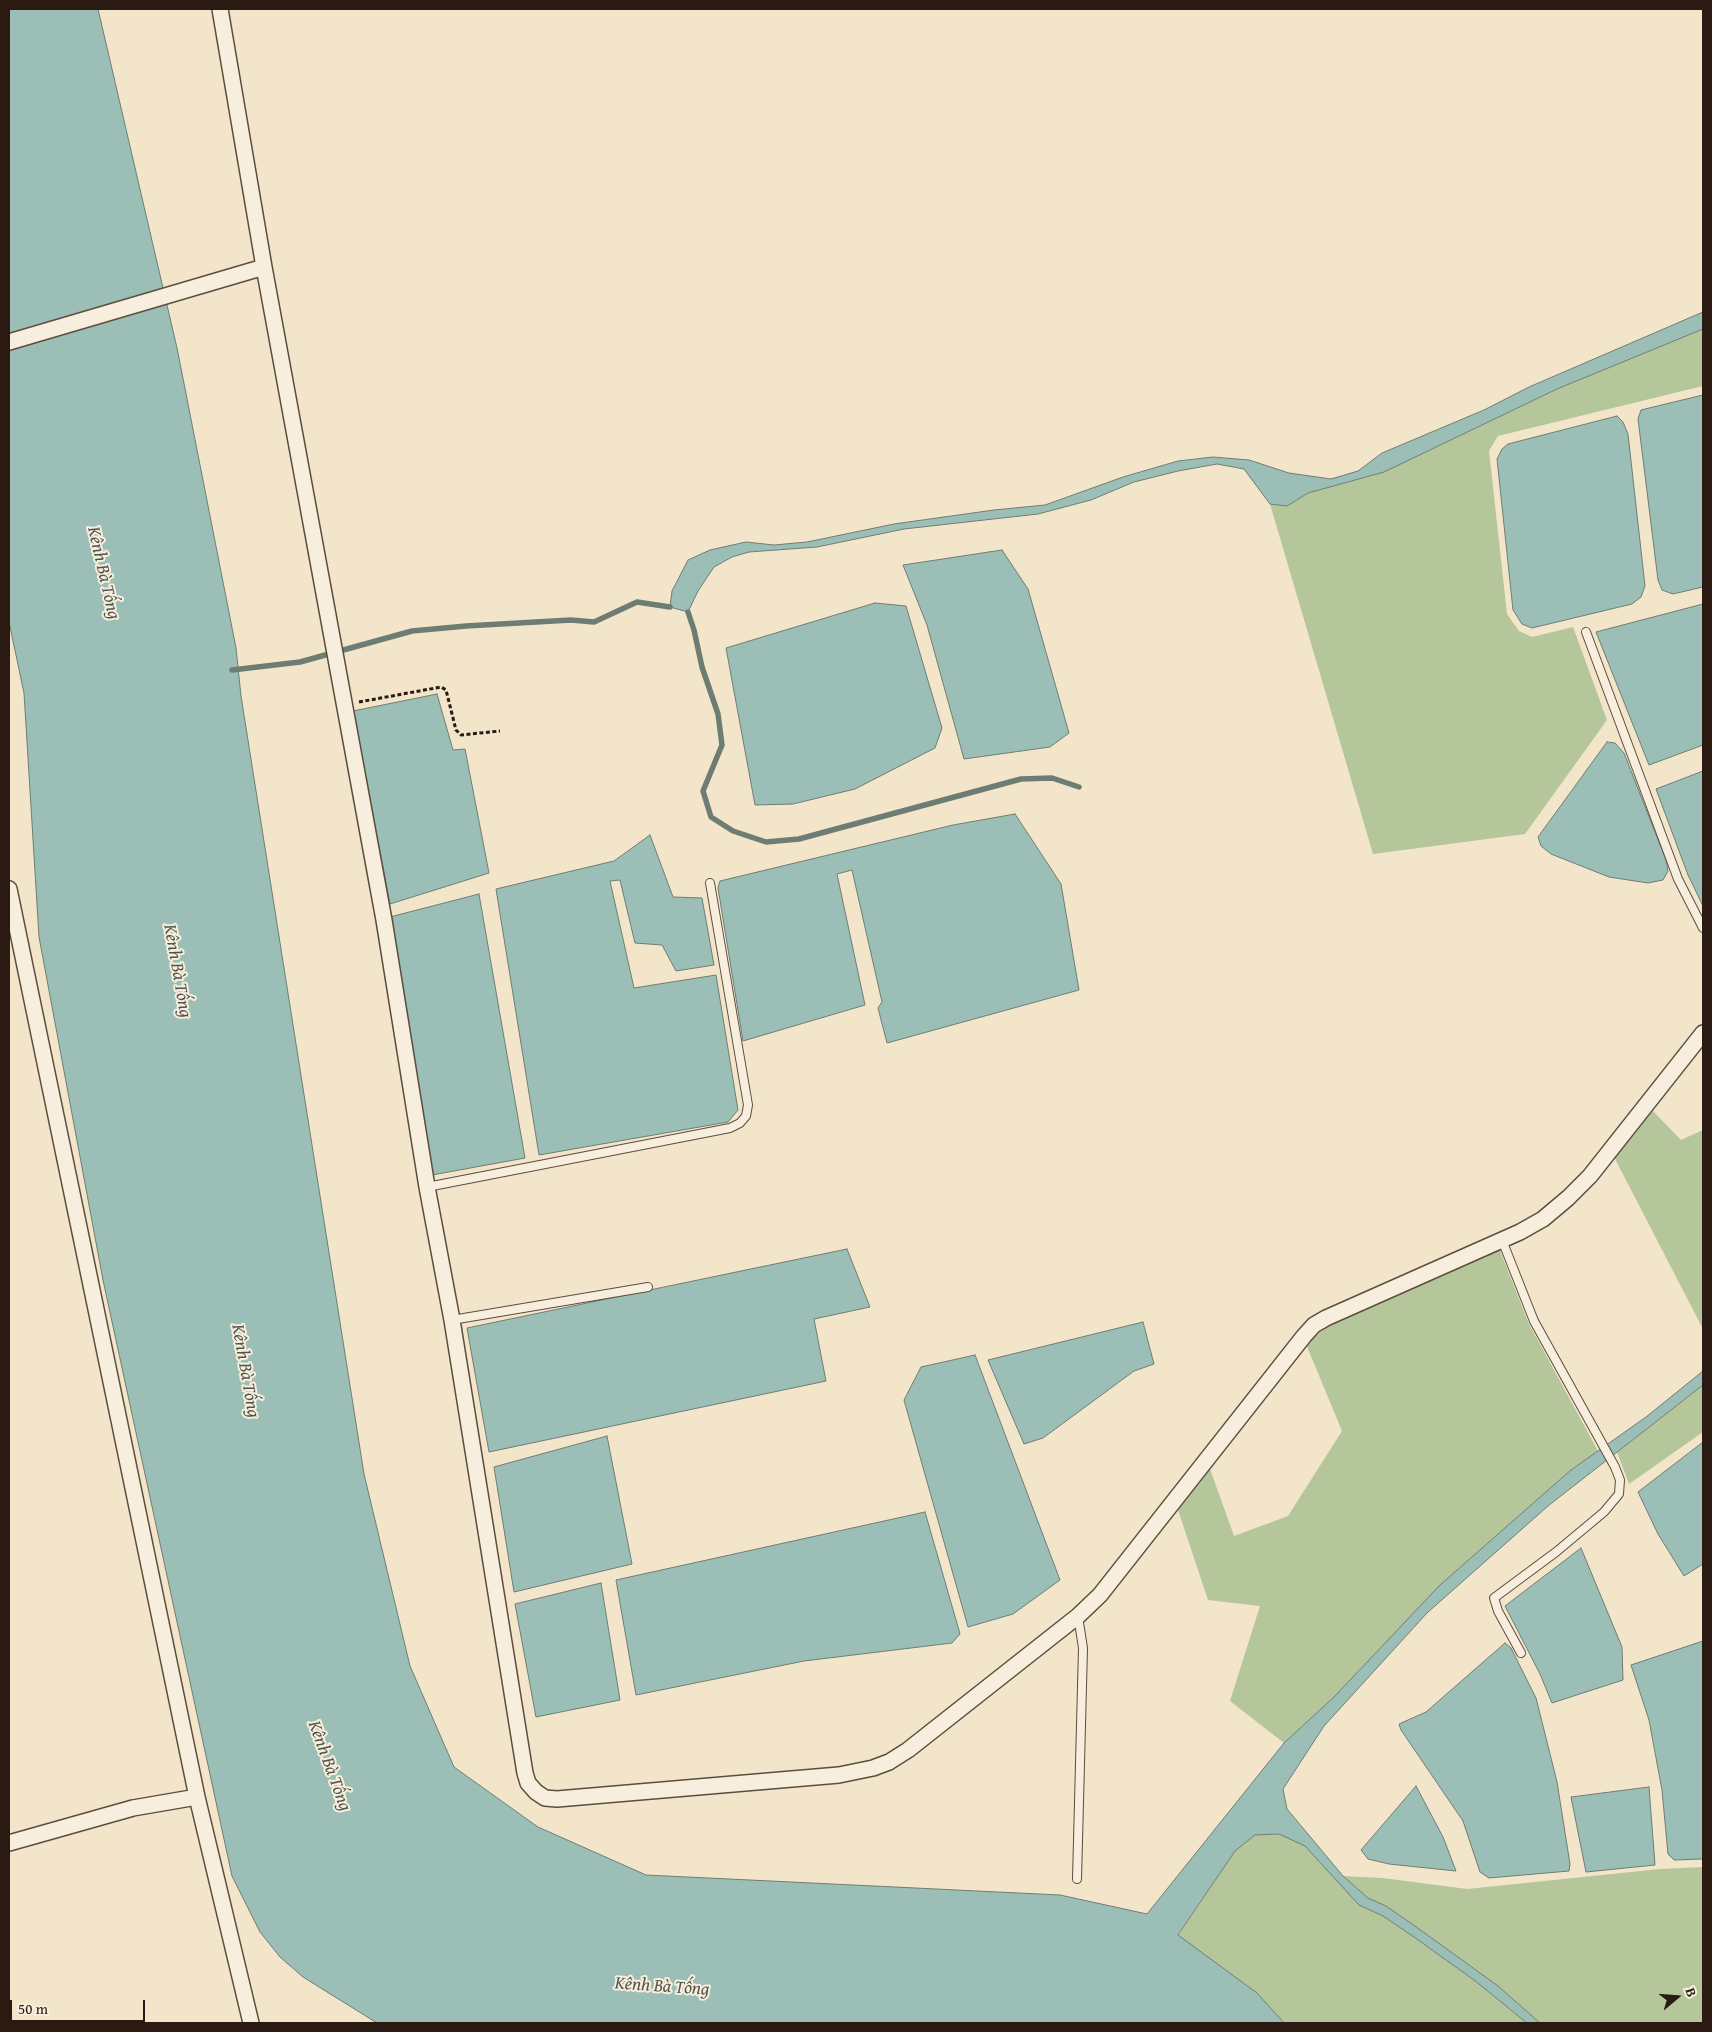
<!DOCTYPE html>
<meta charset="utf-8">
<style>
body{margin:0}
#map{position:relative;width:1712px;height:2032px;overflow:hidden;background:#f2e5ca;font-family:"Gentium Book Plus",serif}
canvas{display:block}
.frame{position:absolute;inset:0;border:10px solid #2a1a11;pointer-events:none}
.north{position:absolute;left:1652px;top:1972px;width:50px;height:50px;-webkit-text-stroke:4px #f7eedd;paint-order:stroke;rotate:72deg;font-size:14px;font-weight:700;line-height:20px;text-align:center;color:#2a1a11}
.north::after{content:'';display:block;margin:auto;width:18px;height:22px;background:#2a1a11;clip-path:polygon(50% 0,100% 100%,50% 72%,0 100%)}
.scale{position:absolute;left:10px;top:2000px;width:135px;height:22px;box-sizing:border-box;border:2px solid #2a1a11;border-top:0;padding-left:6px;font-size:15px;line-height:18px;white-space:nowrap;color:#2a1a11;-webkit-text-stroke:4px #f7eedd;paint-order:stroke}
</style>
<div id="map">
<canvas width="1712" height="2032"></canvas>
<div class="frame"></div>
<div class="north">B</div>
<div class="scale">50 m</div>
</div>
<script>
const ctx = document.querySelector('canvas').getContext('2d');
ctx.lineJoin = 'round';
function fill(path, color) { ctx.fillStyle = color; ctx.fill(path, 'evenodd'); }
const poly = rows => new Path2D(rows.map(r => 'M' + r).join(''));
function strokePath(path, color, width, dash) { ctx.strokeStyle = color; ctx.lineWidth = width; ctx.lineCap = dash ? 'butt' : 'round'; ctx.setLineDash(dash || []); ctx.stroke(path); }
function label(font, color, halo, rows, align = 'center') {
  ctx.font = font + ' "Gentium Book Plus",serif'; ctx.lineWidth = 4; ctx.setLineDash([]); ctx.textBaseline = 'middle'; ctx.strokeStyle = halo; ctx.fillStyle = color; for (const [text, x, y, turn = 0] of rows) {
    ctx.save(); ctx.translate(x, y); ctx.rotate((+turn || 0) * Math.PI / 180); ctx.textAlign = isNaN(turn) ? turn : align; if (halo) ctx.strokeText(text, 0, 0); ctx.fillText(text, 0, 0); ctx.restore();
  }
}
fill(poly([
 [1703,329,1703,386,1498,436,1489,451,1507,614,1519,631,1532,637,1573,627,1607,720,1525,834,1373,854,1270,504,1287,506,1308,493,1384,472,1557,389],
 [1652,1110,1681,1140,1703,1130,1703,1329,1614,1157],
 [1499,1248,1529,1324,1598,1451,1571,1470,1440,1585,1334,1697,1284,1743,1230,1701,1260,1606,1208,1600,1177,1507,1209,1466,1234,1536,1288,1516,1342,1431,1306,1344,1334,1321],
 [1703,1385,1703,1432,1629,1484,1617,1452],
 [1279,1834,1305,1845,1359,1905,1383,1916,1414,1937,1474,1980,1527,2023,1284,2023,1257,1993,1178,1936,1235,1851,1255,1835],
 [1703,1867,1703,2023,1540,2023,1498,1986,1415,1926,1386,1906,1368,1898,1343,1876,1383,1878,1467,1889,1660,1869]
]), '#b5c69b');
const water = poly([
 [9,9,98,9,177,348,236,648,241,696,364,1474,410,1666,454,1767,538,1827,646,1875,1060,1895,1147,1914,1284,1743,1334,1697,1440,1585,1571,1470,1646,1417,1703,1371,1703,1385,1548,1506,1427,1613,1324,1726,1283,1789,1287,1809,1343,1876,1368,1898,1386,1906,1415,1926,1498,1986,1540,2023,1527,2023,1474,1980,1414,1937,1383,1916,1359,1905,1305,1846,1279,1834,1255,1835,1235,1851,1178,1935,1257,1993,1284,2023,377,2023,303,1977,280,1957,260,1932,232,1876,103,1280,39,937,24,693,9,622,9,9],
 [1703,312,1703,329,1557,389,1384,472,1308,493,1287,506,1270,504,1244,469,1217,464,1178,471,1134,482,1091,500,1038,514,904,529,817,547,749,552,732,557,714,567,698,591,688,612,670,607,672,591,688,560,710,550,746,542,774,545,807,542,894,524,994,510,1045,505,1123,477,1178,461,1213,457,1249,460,1289,473,1331,479,1358,471,1382,453,1484,410,1529,387,1703,312],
 [1703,395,1703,587,1673,594,1662,590,1658,580,1638,419,1641,410,1703,395],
 [1617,416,1623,422,1628,434,1645,586,1641,597,1632,604,1532,628,1522,624,1513,610,1497,459,1502,449,1508,444,1617,416],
 [1002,550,1028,589,1069,733,1050,747,964,759,927,625,903,565,1002,550],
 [875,603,906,606,942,728,935,748,855,789,793,804,755,805,726,648,875,603],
 [1703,604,1703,745,1649,765,1596,632,1703,604],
 [437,694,453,750,465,749,489,873,390,904,353,711,437,694],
 [1607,742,1615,743,1624,753,1666,860,1668,871,1663,880,1648,883,1609,877,1551,854,1541,846,1538,837,1607,742],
 [1703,771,1703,906,1688,875,1656,789,1703,771],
 [1015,814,1061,884,1079,990,887,1043,878,1008,882,1002,852,870,837,874,865,1005,743,1041,718,888,720,881,953,825,1015,814],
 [650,835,673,897,702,898,714,965,676,971,662,945,635,943,620,880,610,881,634,988,716,975,738,1110,728,1122,539,1155,496,889,614,861,650,835],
 [479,894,525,1158,432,1175,390,917,479,894],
 [847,1249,870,1307,814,1319,826,1381,489,1452,467,1328,847,1249],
 [1143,1322,1154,1364,1134,1371,1043,1438,1024,1444,988,1360,1143,1322],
 [975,1355,1060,1580,1013,1614,968,1627,904,1400,921,1367,975,1355],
 [607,1436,632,1564,514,1592,494,1467,607,1436],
 [1703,1442,1703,1564,1684,1576,1658,1534,1638,1492,1703,1442],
 [925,1512,960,1634,952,1643,804,1661,636,1695,616,1580,925,1512],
 [1581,1548,1622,1647,1623,1680,1552,1703,1540,1674,1505,1606,1581,1548],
 [601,1583,620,1700,536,1717,515,1604,601,1583],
 [1703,1641,1703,1859,1674,1860,1668,1854,1662,1790,1649,1720,1631,1665,1703,1641],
 [1505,1643,1511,1648,1536,1698,1557,1782,1570,1864,1569,1871,1489,1878,1480,1872,1463,1821,1401,1730,1399,1724,1426,1712,1505,1643],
 [1416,1786,1443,1837,1456,1871,1389,1864,1368,1859,1361,1850,1416,1786],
 [1649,1787,1655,1865,1586,1872,1571,1797,1649,1787]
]);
fill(water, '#9bbfb6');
strokePath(water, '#6e7d74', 1);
strokePath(poly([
 [688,612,694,630,702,667,718,714,722,745,703,791,711,817,733,831,766,842,799,839,1021,779,1052,778,1079,787],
 [232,670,300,662,412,631,466,626,571,620,594,622,637,602,670,607]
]), '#6e7d74', 5.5);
const lane = poly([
 [1586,632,1678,879,1703,928],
 [427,1187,730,1128,740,1123,746,1116,748,1105,710,883],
 [1502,1240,1534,1321,1615,1467,1620,1480,1619,1494,1604,1512,1556,1552,1494,1598,1498,1611,1521,1653],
 [452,1320,648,1287],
 [1077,1879,1083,1648,1078,1616]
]);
const street = poly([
 [220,9,264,267,384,920,427,1187,452,1320,525,1773,528,1783,536,1792,545,1798,557,1799,839,1775,873,1768,889,1762,908,1750,1078,1616,1100,1595,1304,1336,1314,1325,1326,1318,1520,1232,1543,1219,1568,1198,1590,1176,1703,1033],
 [9,342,264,267],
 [9,889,197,1797,251,2023],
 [9,1843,133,1808,197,1797]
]);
strokePath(lane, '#5c4d3f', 10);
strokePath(street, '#5c4d3f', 18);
strokePath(poly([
 [359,702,441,687,446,690,456,730,461,735,500,731]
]), '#2a1a11', 3, [4, 2.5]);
strokePath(lane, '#f7eedd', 8);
strokePath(street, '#f7eedd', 15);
label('italic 18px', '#52544b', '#f7eedd', [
 ["Kênh Bà Tống",103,573,77],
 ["Kênh Bà Tống",177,971,80],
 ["Kênh Bà Tống",245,1371,80],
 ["Kênh Bà Tống",329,1766,70],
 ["Kênh Bà Tống",662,1987,4]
]);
</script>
